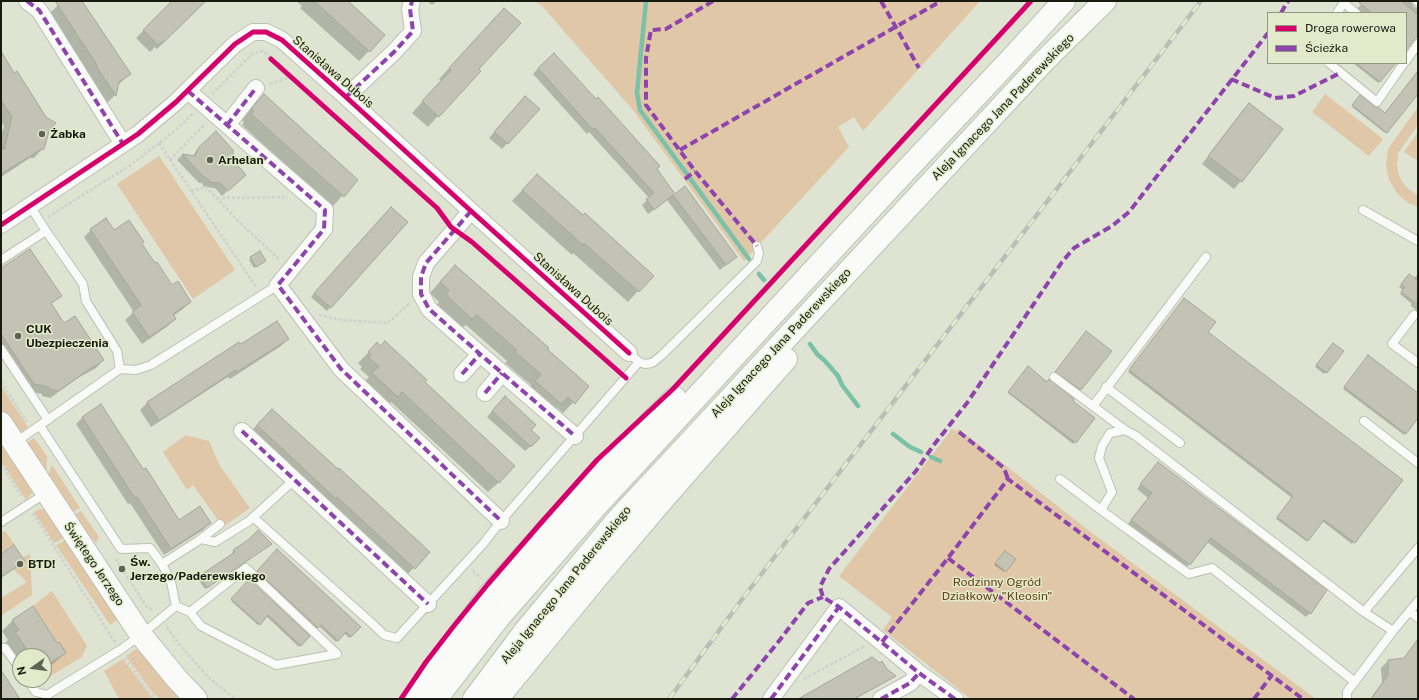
<!DOCTYPE html>
<meta charset="utf-8">
<style>
body{margin:0}
#map{position:relative;width:1419px;height:700px;overflow:hidden;background:#dee3d2;font-family:"Public Sans",sans-serif}
canvas{display:block}
.frame{position:absolute;inset:0;border:2px solid #191b10;pointer-events:none}
.legend{position:absolute;left:1267px;top:12px;width:140px;height:52px;box-sizing:border-box;background:#e2eacb;border:1px solid #929780;margin:0;padding:5px 7px;list-style:none;font-size:12px;color:#191b10}
.legend li{display:flex;align-items:center;gap:8px;height:20px}
.legend b{width:20px;border:1px solid #929780}
.north{position:absolute;left:12px;top:648px;width:40px;height:40px;box-sizing:border-box;background:#e2eacb;border:1px solid #929780;border-radius:50%;rotate:256deg;font-size:11px;font-weight:700;line-height:16px;text-align:center;color:#191b10}
.north::after{content:'';display:block;margin:auto;width:14px;height:18px;background:#5e6154;clip-path:polygon(50% 0,100% 100%,50% 72%,0 100%)}
</style>
<div id="map">
<canvas width="1419" height="700"></canvas>
<div class="frame"></div>
<ul class="legend">
<li><b style="height:5px;background:#d6006c"></b>Droga rowerowa</li>
<li><b style="height:5px;background:#8e44ad"></b>Ścieżka</li>
</ul>
<div class="north">N</div>
</div>
<script>
const ctx = document.querySelector('canvas').getContext('2d');
ctx.lineJoin = 'round';
function fill(path, color) { ctx.fillStyle = color; ctx.fill(path, 'evenodd'); }
const poly = rows => new Path2D(rows.map(r => 'M' + r).join(''));
function strokePath(path, color, width, dash) { ctx.strokeStyle = color; ctx.lineWidth = width; ctx.lineCap = dash ? 'butt' : 'round'; ctx.setLineDash(dash || []); ctx.stroke(path); }
function label(font, color, halo, rows, align = 'center') {
  ctx.font = font + ' "Public Sans",sans-serif'; ctx.lineWidth = 3; ctx.setLineDash([]); ctx.textBaseline = 'middle'; ctx.strokeStyle = halo; ctx.fillStyle = color; for (const [text, x, y, turn = 0] of rows) {
    ctx.save(); ctx.translate(x, y); ctx.rotate((+turn || 0) * Math.PI / 180); ctx.textAlign = isNaN(turn) ? turn : align; if (halo) ctx.strokeText(text, 0, 0); ctx.fillText(text, 0, 0); ctx.restore();
  }
}
fill(poly([
 [535,1,980,1,863,131,854,117,838,127,849,147,744,261,633,110,542,6],
 [1325,94,1383,139,1369,156,1312,112],
 [1418,107,1418,125,1398,153,1397,165,1399,176,1405,186,1414,193,1418,195,1418,207,1408,203,1397,193,1389,180,1386,165,1388,149],
 [1418,132,1418,161,1404,152],
 [159,156,235,270,193,299,117,184],
 [1,386,28,427,17,435,1,408],
 [952,429,956,431,959,429,1088,530,1316,699,971,699,883,630,892,617,839,576],
 [186,435,209,441,220,466,250,508,223,527,193,485,187,490,163,452],
 [34,438,47,456,47,469,42,472,25,444],
 [1,442,30,484,32,493,26,500,1,461],
 [52,465,80,508,70,514,48,475],
 [40,509,47,510,65,537,54,543,34,512],
 [81,511,99,537,96,543,72,516],
 [5,531,15,545,1,553,1,533],
 [66,540,118,619,110,625,56,545],
 [30,554,32,595,2,615,1,613,1,598,27,582,13,569,25,561,23,557],
 [52,591,87,646,82,657,44,680,44,667,57,643,33,606],
 [136,649,143,651,187,699,160,699,152,692,126,656],
 [123,659,149,694,154,699,119,699,104,671]
]), '#dfc7a8');
fill(poly([
 [64,1,81,1,130,74,117,86,115,95,105,105,47,16,58,5],
 [173,1,206,1,157,49,155,47,150,52,136,38],
 [296,1,346,1,369,51,359,61,300,8,302,6],
 [427,1,437,1,432,5],
 [1364,1,1411,1,1414,7,1418,8,1418,33,1406,48,1406,13,1360,13,1357,9],
 [504,9,478,69,438,116,428,127,412,113,441,81,439,79],
 [1,53,49,130,43,148,34,158,30,158,1,177,1,136,4,126,1,122],
 [1353,63,1394,63,1378,83],
 [538,68,596,100,656,170,675,195,736,257,720,270,667,200,648,214,642,205,649,198,589,132,587,134,533,74],
 [1418,71,1418,92,1385,133,1352,107,1359,98,1385,114],
 [264,95,357,180,332,207,242,125,244,122,242,120,253,105],
 [525,97,538,109,502,149,489,138],
 [1249,104,1281,129,1241,181,1234,189,1202,164,1242,111],
 [199,148,232,161,244,175,222,196,215,188,204,187,202,183,199,183,177,160,182,155,192,157],
 [526,186,638,291,628,302,573,253,572,255,512,201],
 [387,211,406,222,327,311,311,297],
 [91,230,114,232,141,244,172,286,190,302,183,309,173,316,175,319,168,326,142,344,125,320,134,312,84,237],
 [260,252,264,262,254,268,249,260],
 [1,269,60,296,51,304,64,325,103,360,96,368,78,378,50,398,42,396,42,394,27,391,1,352],
 [1417,275,1418,276,1418,312,1410,305,1412,304,1400,294,1403,290,1399,287,1407,277,1413,279],
 [444,277,545,349,588,387,563,413,557,408,550,414,525,392,531,385,505,363,507,361,466,325,461,329,436,306,439,302,430,293],
 [1183,301,1207,332,1401,481,1352,544,1322,521,1306,541,1276,519,1292,498,1128,372],
 [1085,334,1110,351,1079,391,1054,374],
 [288,339,281,346,230,379,228,377,151,427,140,410,147,403,239,343,241,345],
 [377,344,424,382,499,482,488,492,391,402,386,407,362,384,369,377,360,369,362,367,358,363],
 [1332,345,1342,351,1324,374,1315,367],
 [1367,358,1418,395,1418,417,1404,435,1343,389],
 [1026,369,1093,418,1073,444,1008,393],
 [499,403,530,430,531,446,525,451,487,417],
 [83,417,143,471,179,521,210,523,203,530,164,555,130,503,128,504,76,424],
 [261,420,429,552,403,579,247,436],
 [1154,467,1310,613,1306,617,1207,542,1185,569,1127,525,1148,498,1137,489],
 [269,545,205,589,198,579,234,554,232,552,234,551],
 [277,550,359,627,349,638,344,633,336,642,319,626,316,629,256,573],
 [1,554,24,561,17,567,1,578],
 [1003,554,1005,571,1004,572,994,565],
 [249,580,309,636,299,647,266,616,258,625,231,601],
 [13,620,57,645,65,653,54,663,44,670,44,656,20,656,20,666,5,643,8,640,2,631],
 [1418,640,1418,699,1370,699,1382,683,1381,668,1388,661,1402,660],
 [887,670,894,676,891,679,855,699,798,699]
]), '#0003');
strokePath(poly([
 [646,1,637,93,640,110,749,259],
 [759,274,764,280],
 [810,344,817,354,825,361,838,376,842,385,858,406],
 [893,434,910,447,921,452],
 [931,457,940,461]
]), '#79c1a9', 4.5);
const building = poly([
 [55,1,82,1,131,74,119,82,116,96,96,66,97,65,55,1],
 [172,1,206,1,164,42,163,41,158,45,143,30,172,1],
 [314,1,348,1,385,35,370,52,314,1],
 [1357,1,1401,1,1418,15,1418,35,1406,50,1406,13,1372,13,1357,1],
 [504,8,521,23,479,69,481,71,439,117,422,101,451,70,449,68,504,8],
 [1,51,14,73,17,71,46,117,56,123,49,131,44,149,40,150,1,174,1,145,4,150,12,117,1,100,1,51],
 [554,53,596,99,598,97,660,166,657,169,675,194,685,186,737,257,726,265,673,195,654,210,646,199,654,193,595,128,593,130,538,68,554,53],
 [1356,63,1396,63,1380,82,1356,63],
 [1418,71,1418,94,1387,133,1352,105,1360,95,1374,106,1378,107,1385,113,1418,71],
 [264,94,358,180,344,197,251,114,254,111,251,109,264,94],
 [525,96,540,109,508,144,494,132,525,96],
 [1249,103,1283,129,1242,182,1208,156,1249,103],
 [216,131,233,150,233,160,246,175,228,191,220,183,210,182,207,178,205,178,182,154,195,156,198,148,216,131],
 [537,174,583,215,585,213,654,276,639,292,584,243,583,245,522,190,537,174],
 [391,207,408,222,331,308,314,293,391,207],
 [106,218,114,230,129,220,144,242,142,244,155,263,157,262,172,285,178,281,191,302,173,314,176,319,149,337,132,312,141,305,90,229,106,218],
 [30,249,62,296,51,303,64,323,75,316,104,360,87,371,58,391,49,389,49,387,34,384,1,334,1,268,30,249],
 [260,251,266,261,256,267,250,257,260,251],
 [455,265,549,348,547,349,589,386,575,404,568,397,561,404,535,381,541,374,515,352,517,350,477,315,472,319,446,295,449,290,440,282,455,265],
 [1409,274,1418,281,1418,305,1401,292,1405,287,1401,284,1409,274],
 [1184,298,1216,322,1208,332,1403,480,1355,543,1324,520,1308,541,1277,517,1293,496,1129,370,1184,298],
 [277,321,289,339,237,372,236,370,159,421,147,402,239,342,241,344,277,321],
 [1086,331,1112,351,1081,390,1055,372,1086,331],
 [385,341,427,380,425,382,515,466,499,483,402,392,398,397,372,373,379,366,369,358,371,355,368,352,377,342,380,346,385,341],
 [1333,343,1344,351,1327,373,1316,365,1333,343],
 [1368,355,1418,393,1418,418,1406,434,1344,387,1368,355],
 [1028,366,1047,382,1049,379,1074,399,1073,401,1095,418,1076,443,1008,392,1028,366],
 [505,396,536,425,531,430,540,438,531,447,492,411,505,396],
 [101,404,143,469,146,468,179,520,200,506,211,523,171,549,137,497,135,498,82,417,101,404],
 [272,409,338,469,339,468,430,552,415,569,337,497,336,499,257,425,272,409],
 [1158,462,1327,590,1311,614,1211,538,1190,565,1131,520,1152,493,1140,484,1158,462],
 [258,530,272,544,207,588,199,576,235,552,233,550,248,540,258,530],
 [14,545,25,561,1,577,1,554,14,545],
 [277,549,361,627,351,637,346,632,338,641,321,625,318,628,257,571,277,549],
 [1005,551,1016,559,1006,572,995,563,1005,551],
 [249,579,310,636,301,646,268,615,260,625,231,599,249,579],
 [33,606,57,643,59,642,66,653,44,667,44,656,31,656,15,632,19,630,12,620,33,606],
 [1418,639,1418,699,1371,699,1388,675,1388,660,1404,658,1418,639],
 [872,657,880,663,882,661,887,669,896,676,854,699,798,699,872,657],
 [1,670,20,699,1,699,1,670]
]);
fill(building, '#c2c3b5');
strokePath(building, '#a5a699', 1);
const lane = poly([
 [1417,1,1418,2],
 [1344,3,1356,13],
 [1337,13,1345,1],
 [1406,61,1418,44],
 [1329,63,1377,102,1404,63],
 [1363,210,1418,241],
 [46,231,83,284,86,301,117,351,120,369],
 [1,260,46,231,30,206],
 [1414,315,1392,344,1418,363],
 [1,349,48,420],
 [639,362,645,364,652,363,662,355,757,261,759,253,757,246],
 [1054,377,1125,430],
 [1106,387,1180,443],
 [1093,406,1206,257],
 [1364,421,1418,463],
 [40,426,121,549,150,548,162,564,171,582,176,606,141,635,120,650,47,695,47,699],
 [16,442,120,369,136,370,151,365,278,285],
 [1060,479,1101,510,1189,574,1212,568,1355,682],
 [1101,510,1112,492,1099,458,1102,446,1110,433,1125,430,1136,436,1364,612,1393,631],
 [253,517,376,627,384,635,397,638,483,544,501,521,639,362,629,353],
 [1,522,46,493],
 [201,539,215,542,249,521,294,480],
 [162,564,201,539,220,524],
 [176,606,190,612,201,626,276,665,337,654,246,568,190,612],
 [1364,612,1418,548],
 [1410,612,1418,618],
 [1,648,5,648,20,669],
 [27,680,36,692,47,695],
 [1347,699,1347,692,1393,631,1418,601]
]);
const street = poly([
 [27,1,39,10,123,144],
 [188,91,325,210,324,229,278,285,341,369,501,521],
 [346,97,395,51,413,31,410,9,412,1],
 [227,125,256,88],
 [471,211,426,263,421,277,421,294,429,309,480,354,575,436],
 [1,225,138,134,176,102,235,44,253,32,266,32,282,40,346,97,471,211,629,353],
 [462,374,480,354],
 [485,393,502,373],
 [242,431,428,604],
 [771,699,839,607,919,673,955,699],
 [881,699,910,683,919,673]
]);
const secondary = poly([
 [1,423,141,635,177,679,196,699]
]);
const primary = poly([
 [414,699,443,657,489,595,590,482,675,398],
 [436,699,500,616,598,504,896,181,1009,61,1064,1],
 [474,699,525,631,619,518,1044,61,1105,1],
 [497,699,594,581,660,503,786,359]
]);
strokePath(lane, '#bdc1b3', 10);
strokePath(street, '#bdc1b3', 18);
strokePath(secondary, '#bdc1b3', 24);
strokePath(primary, '#bdc1b3', 24);
strokePath(poly([
 [270,84,290,77],
 [212,94,252,54,263,51,271,59],
 [159,143,256,287],
 [170,160,205,124],
 [191,191,206,187,239,222,280,260],
 [217,198,288,197],
 [48,217,132,164,176,130,193,113],
 [319,315,342,320,388,323,410,303],
 [1,382,27,422],
 [1,464,22,497],
 [33,513,115,642],
 [116,559,146,606,154,611],
 [473,571,481,578],
 [167,627,178,643,210,679,236,699],
 [125,658,150,693,156,699],
 [804,679,865,646]
]), '#d0d1cd', 2.5, [3, 2]);
strokePath(lane, '#fafbf8', 8);
strokePath(street, '#fafbf8', 16);
strokePath(secondary, '#fafbf8', 22);
strokePath(primary, '#fafbf8', 22);
const rail = poly([
 [669,699,743,598,1201,1]
]);
strokePath(rail, '#bbbdb8', 4.5);
strokePath(rail, '#e2eacb', 3, [9]);
strokePath(poly([
 [27,1,39,10,123,144],
 [713,1,666,29,651,30,646,58,646,105,695,171,757,246],
 [881,1,919,68],
 [1281,13,1288,1],
 [1231,79,1275,98,1294,96,1340,73],
 [188,91,325,210,324,229,278,285,341,369,501,521],
 [346,97,395,51,413,31,410,9,412,1],
 [227,125,256,88],
 [680,150,941,1],
 [685,179,695,171],
 [471,211,426,263,421,277,421,294,429,309,480,354,575,436],
 [462,374,480,354],
 [485,393,502,373],
 [242,431,428,604],
 [959,432,1004,468,1008,479],
 [948,558,1134,699],
 [882,642,948,558,1008,479,1303,699],
 [732,699,779,641,808,603,823,597],
 [771,699,839,607],
 [881,699,910,683,919,673],
 [955,699,919,673,839,607,823,597,820,587,829,569,916,471,933,446,967,403,1062,262,1074,248,1112,226,1129,212,1268,33],
 [1254,699,1272,675]
]), '#8e44ad', 4, [8, 4]);
strokePath(poly([
 [271,59,437,208,451,227,472,242,626,378],
 [1,225,138,134,176,102,235,44,253,32,266,32,282,40,346,97,471,211,629,353],
 [401,699,426,662,453,627,488,584,540,524,597,460,673,389,1031,1]
]), '#d6006c', 5);
for (const [x, y, r, color] of [
 [42,134,4,"#5e6154"],
 [210,160,4,"#5e6154"],
 [18,336,4,"#5e6154"],
 [20,564,4,"#5e6154"],
 [122,569,4,"#5e6154"]
]) { const dot = new Path2D(); dot.arc(x, y, r, 0, 2 * Math.PI); ctx.fillStyle = color; ctx.fill(dot); strokePath(dot, '#e2eacb', 1.5); }
label('12px', '#191b10', '#e2eacb', [
 ["Stanisława Dubois",333,72,41],
 ["Aleja Ignacego Jana Paderewskiego",1003,107,-46],
 ["Stanisława Dubois",573,289,42],
 ["Aleja Ignacego Jana Paderewskiego",781,343,-47],
 ["Świętego Jerzego",94,564,56],
 ["Aleja Ignacego Jana Paderewskiego",566,585,-51]
]);
label('bold 12px', '#191b10', '#e2eacb', [
 ["Żabka",50,134],
 ["Arhelan",218,160],
 ["CUK",26,329],
 ["Ubezpieczenia",26,343],
 ["Św.",130,562],
 ["Jerzego/Paderewskiego",130,576],
 ["BTD!",28,564]
], 'left');
label('12px', '#684116', '#e2eacb', [
 ["Rodzinny Ogród",997,582],
 ["Działkowy \"Kleosin\"",997,596]
]);
</script>
